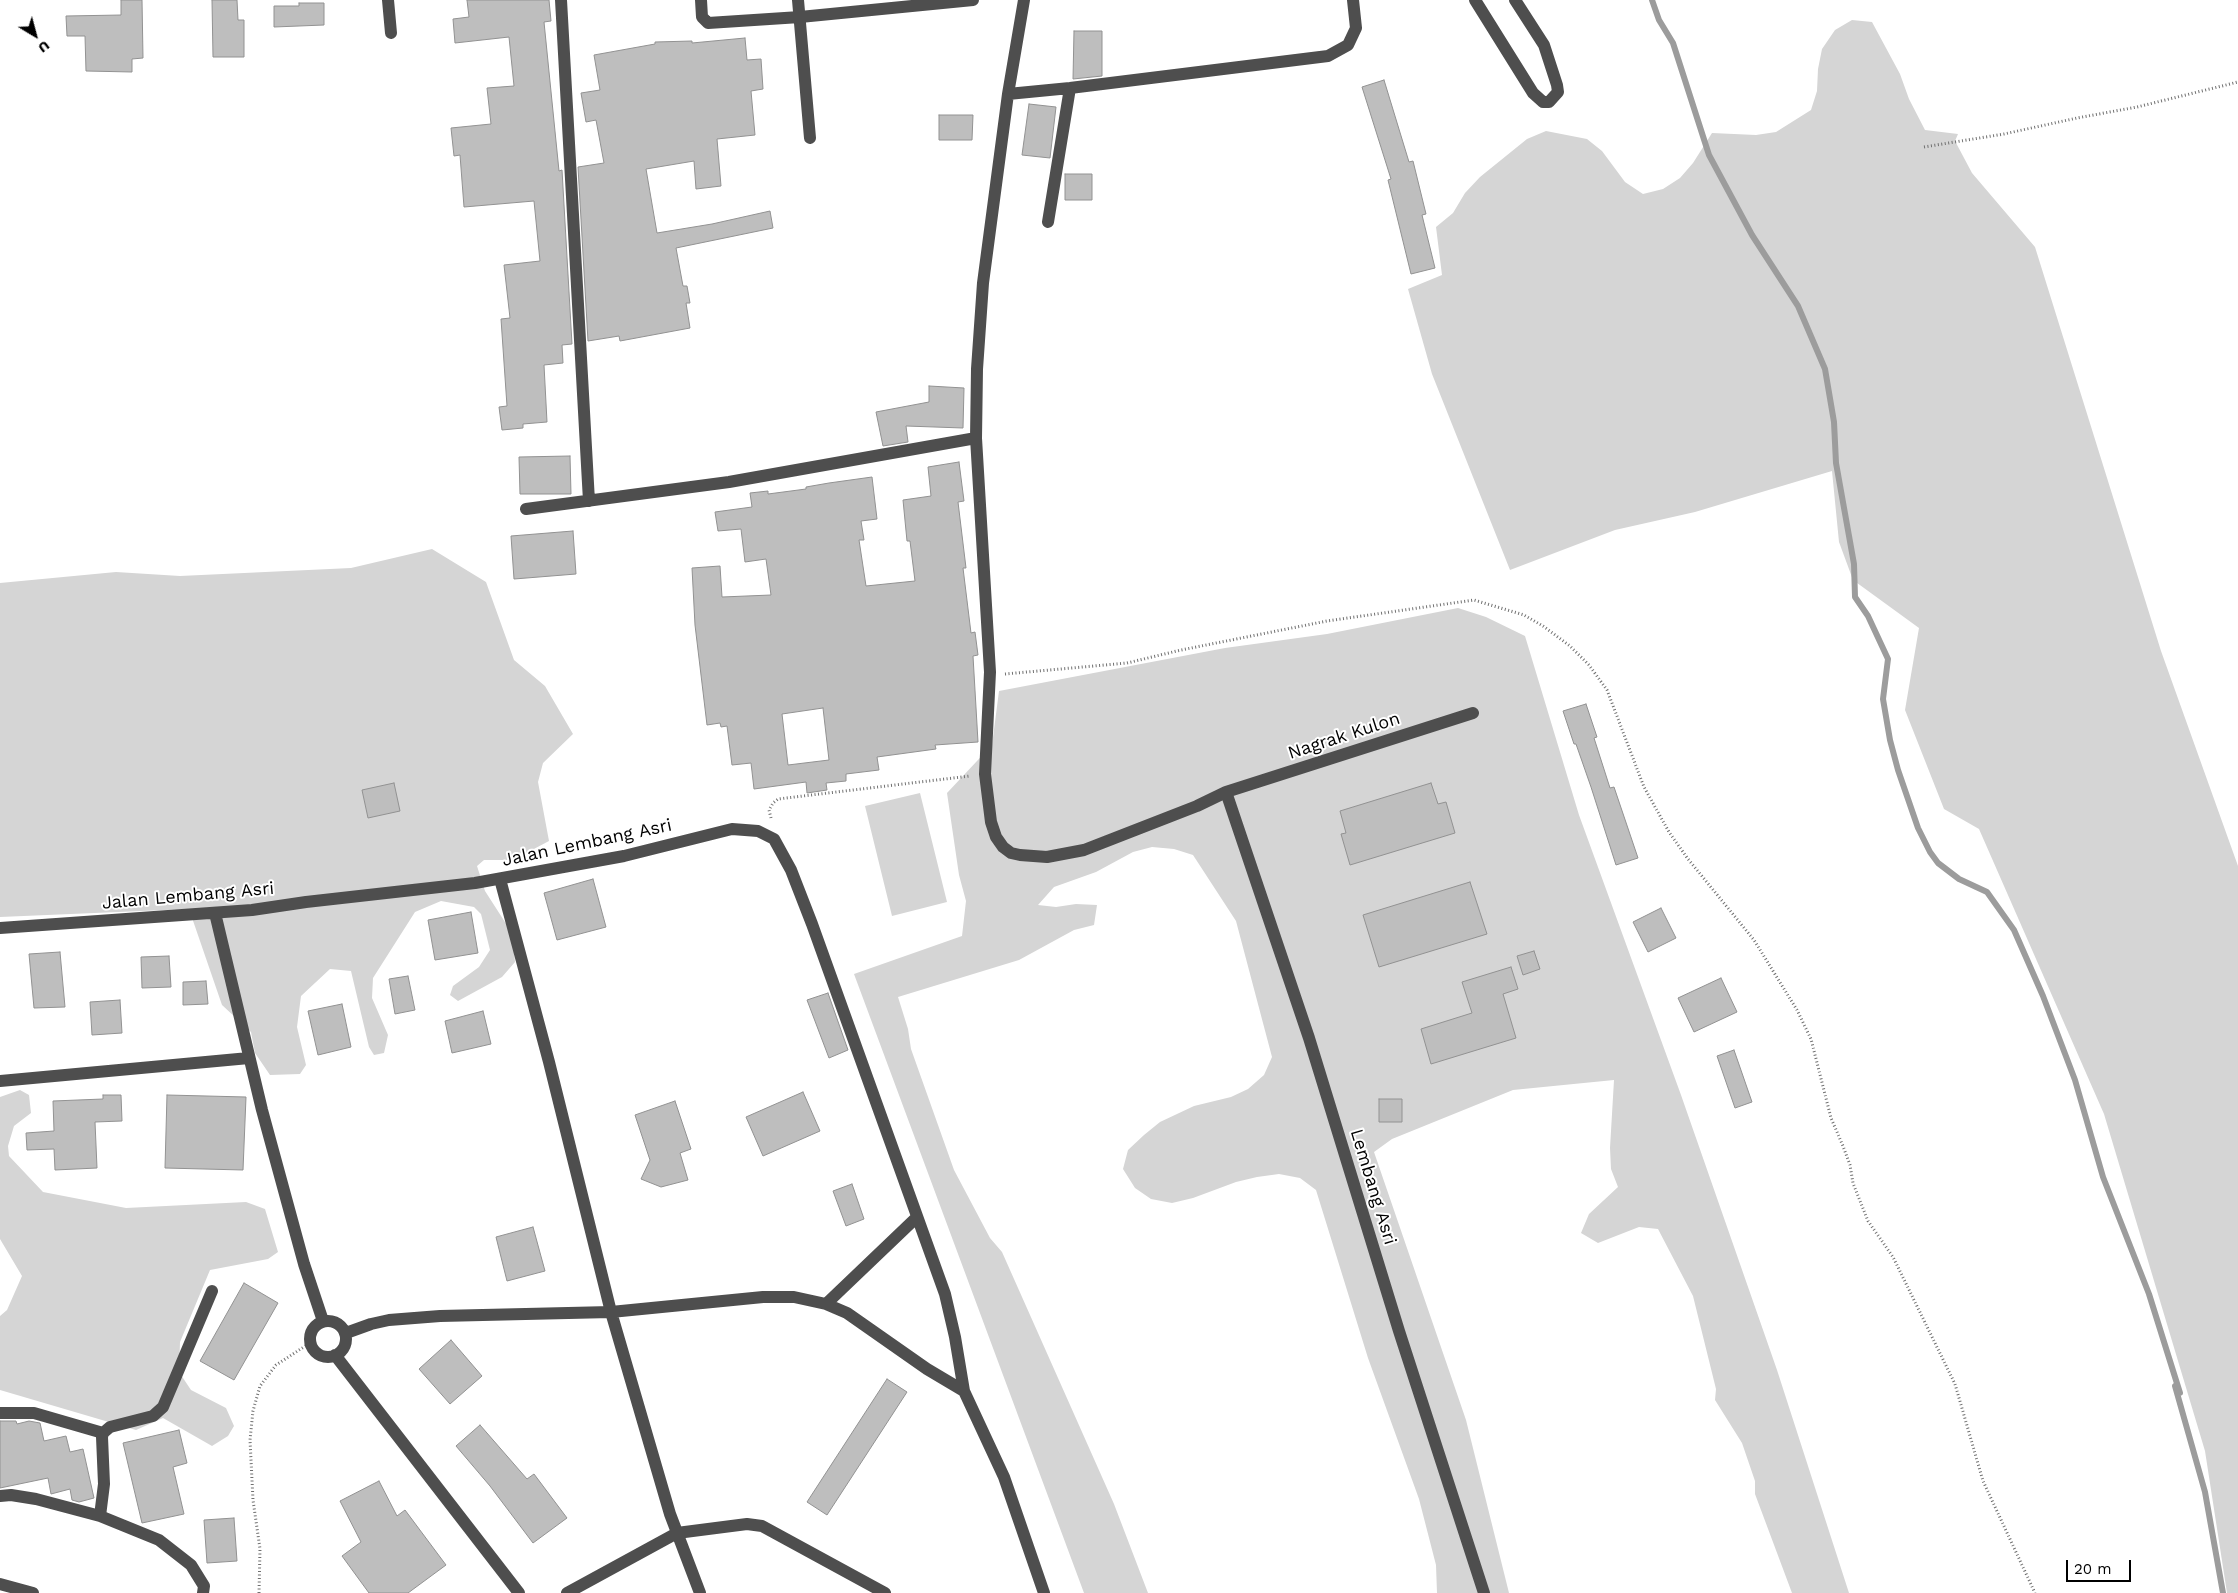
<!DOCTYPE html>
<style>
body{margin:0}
#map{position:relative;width:2238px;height:1593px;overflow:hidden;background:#fff;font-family:"Work Sans",sans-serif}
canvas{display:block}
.north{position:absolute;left:10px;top:10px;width:50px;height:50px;-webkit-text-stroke:4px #fff;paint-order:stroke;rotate:143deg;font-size:14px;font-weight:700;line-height:20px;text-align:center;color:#000}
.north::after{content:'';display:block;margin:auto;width:18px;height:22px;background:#000;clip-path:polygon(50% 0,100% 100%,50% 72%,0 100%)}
.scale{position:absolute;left:2066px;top:1560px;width:65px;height:22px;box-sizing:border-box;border:2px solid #000;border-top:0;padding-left:6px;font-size:15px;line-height:18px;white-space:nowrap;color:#000;-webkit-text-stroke:4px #fff;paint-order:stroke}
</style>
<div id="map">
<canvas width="2238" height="1593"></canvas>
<div class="north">U</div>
<div class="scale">20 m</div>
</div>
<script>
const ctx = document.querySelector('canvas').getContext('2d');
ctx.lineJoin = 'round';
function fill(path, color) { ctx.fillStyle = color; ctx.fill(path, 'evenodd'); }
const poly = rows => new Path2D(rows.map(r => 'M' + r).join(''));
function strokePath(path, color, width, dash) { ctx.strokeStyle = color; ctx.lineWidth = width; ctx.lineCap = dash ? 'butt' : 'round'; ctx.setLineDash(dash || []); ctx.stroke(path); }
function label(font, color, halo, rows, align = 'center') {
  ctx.font = font + ' "Work Sans",sans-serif'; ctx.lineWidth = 4; ctx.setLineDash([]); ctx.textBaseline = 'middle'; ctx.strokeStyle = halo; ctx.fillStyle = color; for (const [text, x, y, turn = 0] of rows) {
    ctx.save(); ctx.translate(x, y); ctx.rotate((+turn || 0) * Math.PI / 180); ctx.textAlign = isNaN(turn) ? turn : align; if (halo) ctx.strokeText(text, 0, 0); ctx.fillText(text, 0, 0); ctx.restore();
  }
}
fill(poly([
 [1852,20,1872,22,1900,74,1909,99,1925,130,1958,134,1955,141,1972,173,2035,247,2161,651,2238,866,2238,1593,2227,1593,2205,1451,2104,1114,1979,829,1944,809,1905,710,1919,628,1853,580,1839,542,1832,471,1695,512,1615,530,1510,570,1432,374,1408,289,1442,275,1436,227,1453,213,1465,193,1480,177,1527,139,1546,131,1587,139,1602,151,1625,182,1643,194,1663,189,1680,178,1693,163,1712,133,1756,135,1776,132,1811,110,1817,91,1818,69,1822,49,1835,30],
 [432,549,486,582,514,660,545,686,573,734,543,763,538,782,549,841,513,860,484,860,477,866,485,891,512,933,515,962,502,977,458,1001,450,995,453,986,479,967,490,950,481,914,474,907,441,901,415,912,373,978,372,998,388,1035,384,1053,374,1055,369,1047,351,971,330,969,301,996,297,1027,306,1065,300,1074,270,1075,255,1053,251,1032,222,1005,189,909,0,917,0,583,116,572,180,576,351,568],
 [1458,608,1486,617,1525,636,1579,815,1681,1095,1777,1370,1849,1593,1792,1593,1755,1494,1755,1481,1742,1443,1715,1400,1716,1389,1693,1296,1658,1229,1639,1227,1598,1243,1581,1233,1589,1214,1618,1187,1611,1169,1610,1148,1614,1080,1513,1090,1392,1139,1374,1152,1466,1420,1509,1593,1437,1593,1436,1565,1419,1499,1368,1358,1316,1190,1300,1178,1279,1174,1257,1177,1236,1182,1193,1198,1172,1203,1151,1199,1135,1188,1123,1169,1128,1150,1144,1135,1160,1122,1194,1106,1231,1097,1248,1089,1264,1075,1272,1057,1236,921,1193,855,1174,849,1152,847,1133,852,1096,872,1054,887,1038,905,1056,907,1076,904,1097,905,1094,925,1074,930,1019,960,898,997,908,1029,911,1049,954,1170,990,1238,1002,1252,1114,1504,1148,1593,1084,1593,854,974,962,936,966,901,959,875,947,793,992,745,999,691,1225,648,1327,634],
 [920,793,947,902,892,916,865,806],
 [20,1090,29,1095,31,1113,14,1126,8,1146,9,1156,43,1192,126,1208,246,1202,265,1209,278,1252,268,1259,210,1270,180,1342,179,1372,191,1390,226,1408,234,1426,228,1436,212,1446,163,1418,136,1430,0,1390,0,1316,7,1310,22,1276,0,1239,0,1097]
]), '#d5d5d5');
strokePath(poly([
 [1652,0,1659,20,1673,43,1709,155,1752,235,1798,306,1825,369,1834,422,1836,463,1854,564,1855,597,1868,616,1888,659,1883,699,1890,740,1898,770,1918,828,1930,852,1938,863,1959,879,1987,892,2014,930,2043,996,2075,1080,2103,1177,2149,1294,2180,1393,2175,1386,2205,1492,2223,1593]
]), '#9c9c9c', 6);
const building = poly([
 [121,0,142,0,143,58,132,59,132,72,86,71,85,36,67,36,66,16,121,15,121,0],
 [212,0,237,0,238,20,244,20,244,57,213,57,212,0],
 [467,0,549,0,551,21,544,22,559,171,562,170,572,344,562,345,563,363,544,365,547,422,523,424,523,428,502,430,499,407,507,406,501,319,510,318,504,265,540,261,534,201,464,207,460,155,454,156,451,128,491,124,487,88,514,86,509,37,455,43,453,19,469,17,467,0],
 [299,3,324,3,324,25,274,27,274,6,299,6,299,3],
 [1074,31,1102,31,1102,76,1073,79,1074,31],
 [745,38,747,60,761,59,763,89,751,91,755,135,717,139,721,186,696,189,694,161,646,169,657,233,712,224,770,211,773,228,676,248,683,286,687,286,690,303,686,303,690,328,620,341,619,336,588,341,578,167,604,163,596,120,586,122,581,93,600,90,594,55,655,44,655,42,692,41,692,43,745,38],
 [1384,80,1409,162,1413,161,1426,214,1422,215,1435,268,1411,274,1388,180,1391,179,1362,87,1384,80],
 [1029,104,1056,107,1050,158,1022,155,1029,104],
 [939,115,973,115,972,140,939,140,939,115],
 [1065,174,1092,174,1092,200,1065,200,1065,174],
 [929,386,964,388,963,428,906,426,908,442,883,446,876,412,929,402,929,386],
 [570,456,571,494,520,494,519,457,570,456],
 [959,462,964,501,958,502,966,568,963,568,971,633,975,632,978,655,973,656,978,742,935,745,936,749,877,757,879,770,846,774,846,781,826,783,827,790,807,793,806,782,754,789,751,763,732,765,727,726,721,727,720,723,707,725,695,625,692,568,720,566,722,597,771,595,766,559,745,562,741,529,718,531,715,512,752,507,750,493,768,491,768,494,806,489,806,487,829,483,872,477,877,519,861,521,864,540,859,540,866,586,915,581,910,541,907,541,903,500,931,496,928,467,959,462],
 [823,708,829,760,788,765,782,714,823,708],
 [573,531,576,574,514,579,511,536,573,531],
 [1586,704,1597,737,1594,738,1610,788,1614,787,1638,858,1616,865,1591,787,1576,744,1574,744,1563,711,1586,704],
 [394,783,400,811,368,818,362,790,394,783],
 [1431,783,1438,804,1446,802,1455,833,1350,865,1341,834,1346,833,1340,811,1431,783],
 [593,879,606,927,557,940,544,893,593,879],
 [1470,882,1487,934,1379,967,1363,915,1470,882],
 [1661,908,1676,938,1648,952,1633,922,1661,908],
 [471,912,478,953,435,960,428,920,471,912],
 [1534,951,1540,969,1523,975,1517,956,1534,951],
 [60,952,65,1007,34,1008,29,954,60,952],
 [169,956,171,987,142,988,141,957,169,956],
 [1511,967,1518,989,1503,994,1516,1038,1431,1064,1421,1029,1472,1013,1462,982,1511,967],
 [408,976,415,1010,395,1014,389,979,408,976],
 [1721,978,1737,1012,1694,1032,1678,998,1721,978],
 [206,981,208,1004,183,1005,183,982,206,981],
 [828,993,848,1050,829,1058,807,1000,828,993],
 [120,1000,122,1033,92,1035,90,1002,120,1000],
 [342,1004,351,1047,318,1055,308,1011,342,1004],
 [483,1011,491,1044,452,1053,445,1021,483,1011],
 [1734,1050,1752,1102,1735,1108,1717,1056,1734,1050],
 [803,1092,820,1131,763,1156,746,1117,803,1092],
 [103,1095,121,1095,122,1121,95,1122,97,1168,55,1170,54,1149,27,1150,26,1133,54,1131,53,1101,103,1099,103,1095],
 [167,1095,246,1097,243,1170,165,1168,167,1095],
 [1379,1099,1402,1099,1402,1122,1379,1122,1379,1099],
 [675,1101,691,1149,680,1153,688,1180,661,1187,641,1179,650,1160,635,1115,675,1101],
 [852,1184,864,1219,846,1226,833,1191,852,1184],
 [533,1227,545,1271,507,1281,496,1237,533,1227],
 [244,1283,278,1303,234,1380,200,1361,244,1283],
 [451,1340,482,1376,450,1404,419,1369,451,1340],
 [887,1379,907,1392,827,1515,807,1502,887,1379],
 [0,1421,16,1421,17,1424,29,1421,40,1423,44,1441,66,1436,70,1452,83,1449,94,1498,79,1502,72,1500,70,1489,51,1494,48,1478,0,1488,0,1421],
 [480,1425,527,1479,534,1474,567,1518,533,1543,490,1486,456,1446,480,1425],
 [179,1430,187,1463,173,1467,184,1514,142,1523,123,1443,179,1430],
 [379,1481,397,1516,405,1510,446,1565,408,1593,369,1593,342,1556,361,1542,340,1501,379,1481],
 [234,1518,237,1561,207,1563,204,1520,234,1518]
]);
fill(building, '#bebebe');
strokePath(building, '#929292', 1);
strokePath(poly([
 [1924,147,2004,134,2077,118,2137,107,2238,82],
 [1005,674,1127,663,1181,650,1327,621,1474,600,1524,615,1543,626,1570,646,1589,665,1607,690,1644,787,1669,832,1688,859,1754,940,1797,1010,1811,1039,1831,1118,1843,1146,1850,1165,1853,1183,1868,1221,1893,1257,1955,1384,1983,1481,2035,1593],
 [771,818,769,810,773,803,778,799,970,776],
 [259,1593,260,1549,253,1500,250,1440,253,1411,260,1386,276,1365,310,1343]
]), '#707070', 3, [1, 2.5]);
strokePath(poly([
 [388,0,391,33],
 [561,0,589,501],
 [701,0,702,17,708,23,800,17,973,0],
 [798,0,810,138],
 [1024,0,1008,94,983,283,977,369,976,438,990,672,985,774,991,822,996,837,1003,847,1011,853,1020,855,1047,857,1084,850,1197,806,1226,792,1473,713],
 [1475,0,1533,93,1543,102,1549,102,1558,92,1557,85,1544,45,1515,0],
 [1008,94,1070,88,1328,56,1348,45,1356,28,1353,0],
 [1048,222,1070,88],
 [526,509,729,482,976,438],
 [1226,792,1309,1038,1399,1331,1484,1593],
 [500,879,549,1062,611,1312,670,1514,700,1593],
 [215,913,262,1110,304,1264,323,1321],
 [0,928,252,910,306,902,475,883,624,856,732,829,758,831,774,839,791,870,812,924,945,1294,955,1337,964,1391],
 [0,1081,249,1058],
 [826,1304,916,1218],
 '310 1339a18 18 0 1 1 36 0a18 18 0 1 1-36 0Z',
 [346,1333,371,1324,389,1320,440,1316,611,1312,763,1297,794,1297,826,1304,847,1313,927,1369,964,1391,1004,1477,1044,1593],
 [335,1355,519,1593],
 [0,1413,34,1413,103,1433],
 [0,1496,11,1495,36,1499,100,1516,159,1540,191,1565,204,1586,203,1593],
 [100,1516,104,1484,102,1437,103,1433,110,1427,153,1416,163,1407,212,1291],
 [0,1584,33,1593],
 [567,1593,677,1533,747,1524,762,1526,885,1593]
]), '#4e4e4e', 12);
label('18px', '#000', '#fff', [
 ["Nagrak Kulon",1344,736,-18],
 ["Jalan Lembang Asri",587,843,-12],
 ["Jalan Lembang Asri",188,896,-5],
 ["Lembang Asri",1373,1187,73]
]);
</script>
